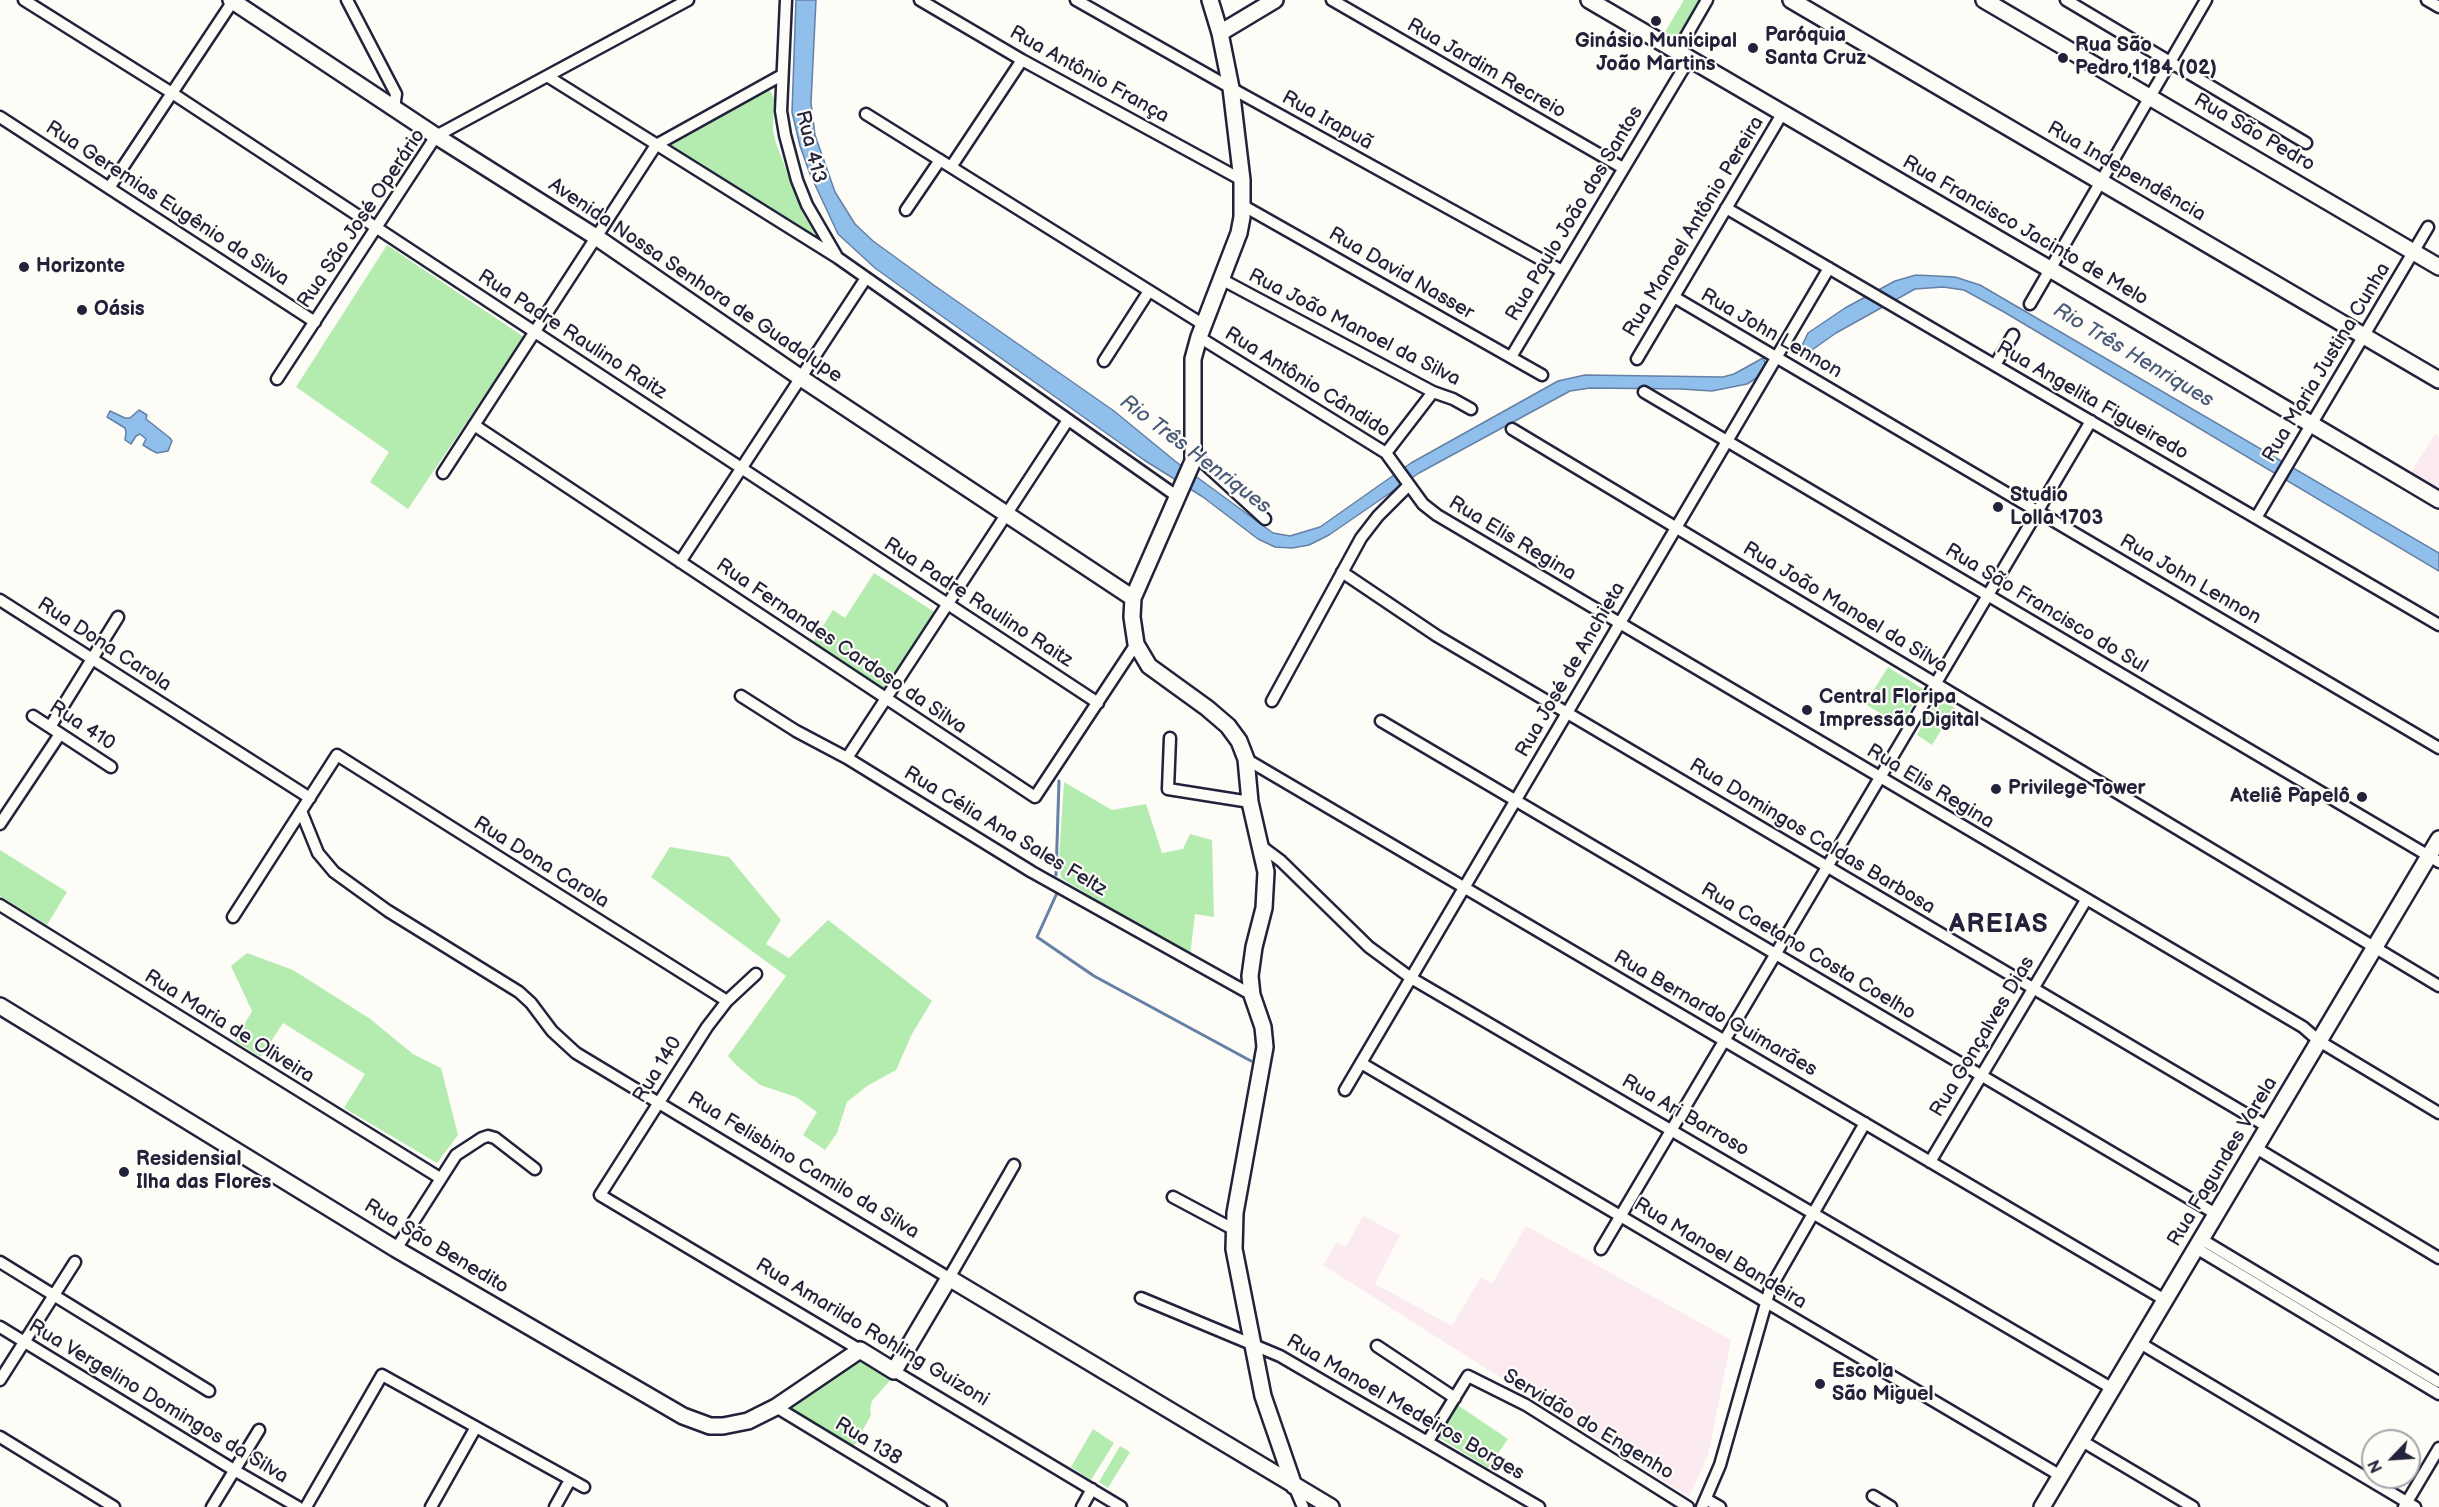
<!DOCTYPE html>
<meta charset="utf-8">
<style>
body{margin:0}
#map{position:relative;width:2439px;height:1507px;overflow:hidden;background:#fdfcf7;font-family:"Balsamiq Sans",sans-serif}
canvas{display:block}
.north{position:absolute;left:2361px;top:1429px;width:60px;height:60px;box-sizing:border-box;background:#fdfcf7;border:2px solid #a5a5ac;border-radius:50%;rotate:245deg;font-size:16px;font-weight:700;line-height:24px;text-align:center;color:#22223b}
.north::after{content:'';display:block;margin:auto;width:21px;height:27px;background:#22223b;clip-path:polygon(50% 0,100% 100%,50% 72%,0 100%)}
</style>
<div id="map">
<canvas width="2439" height="1507"></canvas>
<div class="north">N</div>
</div>
<script>
const ctx = document.querySelector('canvas').getContext('2d');
ctx.lineJoin = 'round';
function fill(path, color) { ctx.fillStyle = color; ctx.fill(path, 'evenodd'); }
const poly = rows => new Path2D(rows.map(r => 'M' + r).join(''));
function strokePath(path, color, width, dash) { ctx.strokeStyle = color; ctx.lineWidth = width; ctx.lineCap = dash ? 'butt' : 'round'; ctx.setLineDash(dash || []); ctx.stroke(path); }
function label(font, color, halo, rows, align = 'center') {
  ctx.font = font + ' "Balsamiq Sans",sans-serif'; ctx.lineWidth = 4.5; ctx.setLineDash([]); ctx.textBaseline = 'middle'; ctx.strokeStyle = halo; ctx.fillStyle = color; for (const [text, x, y, turn = 0] of rows) {
    ctx.save(); ctx.translate(x, y); ctx.rotate((+turn || 0) * Math.PI / 180); ctx.textAlign = isNaN(turn) ? turn : align; if (halo) ctx.strokeText(text, 0, 0); ctx.fillText(text, 0, 0); ctx.restore();
  }
}
fill(poly([
 [2435,434,2439,436,2439,489,2411,472],
 [1363,1216,1400,1235,1375,1284,1452,1326,1481,1277,1492,1284,1526,1226,1731,1340,1708,1455,1689,1497,1323,1265,1337,1242,1346,1247]
]), '#fbebf1');
fill(poly([
 [1684,0,1699,0,1676,40,1665,32],
 [766,90,770,91,774,98,773,131,776,143,803,214,812,229,814,233,811,235,667,144],
 [387,245,524,337,408,509,370,482,389,452,296,387],
 [874,573,936,613,884,692,811,645,833,610,845,618],
 [1888,667,1923,689,1900,725,1865,704],
 [1938,698,1955,708,1932,745,1917,735],
 [1064,782,1112,810,1146,804,1162,853,1183,849,1190,834,1212,840,1214,917,1195,914,1190,956,1061,878,1059,858],
 [670,847,729,857,781,920,766,944,789,958,828,920,932,1001,912,1034,896,1070,867,1086,847,1102,837,1133,825,1150,803,1135,817,1112,796,1097,760,1085,736,1065,728,1056,786,976,651,877],
 [0,850,67,892,47,925,0,896],
 [247,953,293,970,369,1018,413,1054,441,1068,458,1135,437,1163,344,1108,365,1074,283,1023,261,1057,235,1041,252,1011,231,966],
 [860,1358,892,1378,872,1401,870,1409,871,1415,852,1450,788,1411],
 [1456,1404,1508,1439,1488,1468,1435,1435],
 [1093,1429,1114,1443,1091,1480,1071,1467],
 [1120,1446,1130,1452,1108,1488,1099,1482]
]), '#b4ecaf');
const water = poly([
 [796,0,816,0,811,103,815,135,835,192,855,224,873,241,935,286,1114,411,1175,461,1273,533,1290,536,1320,527,1411,463,1558,381,1585,375,1723,377,1734,374,1763,358,1767,367,1763,374,1747,384,1712,391,1681,389,1590,388,1570,391,1419,473,1329,535,1309,545,1292,548,1275,547,1258,539,1203,497,1144,460,929,307,875,268,838,234,810,174,800,146,792,112,796,0],
 [1916,275,1955,277,1980,285,2439,553,2439,571,2004,312,1964,290,1943,287,1915,289,1836,333,1805,355,1801,357,1798,354,1808,333,1845,308,1895,281,1916,275],
 [139,410,147,415,146,419,170,438,172,441,168,451,157,453,151,450,143,445,146,439,140,434,136,436,131,444,125,440,126,432,125,428,107,417,110,411,125,418,130,418,139,410]
]);
fill(water, '#90bfeb');
strokePath(water, '#6480a5', 1.5);
strokePath(poly([
 [1056,875,1059,781],
 [1057,893,1037,937,1094,976,1251,1061]
]), '#6480a5', 3);
const street = poly([
 [24,0,172,93,1098,703],
 [347,0,396,94,394,108],
 [786,0,781,111,785,135,797,180,807,205,836,255],
 [920,0,1022,60,1242,180],
 [1076,0,1231,88,1562,271],
 [1332,0,1623,168],
 [2066,0,2306,143],
 [2427,0,2439,7],
 [1677,52,1707,0],
 [547,76,838,258,1178,497],
 [866,114,1204,325],
 [0,117,315,322],
 [951,167,1022,60],
 [109,188,233,1],
 [1242,205,1542,375],
 [1726,208,2439,625],
 [906,210,940,160],
 [1221,279,1433,392,1453,399,1471,409],
 [1674,297,2439,748],
 [2030,304,2206,0],
 [1199,337,1386,453,1423,504,1437,515,2303,1027,2319,1041,2439,1113],
 [1511,357,1689,59],
 [1637,359,1782,114],
 [1104,361,1149,291],
 [1995,365,2013,335],
 [277,379,436,136,688,0],
 [1644,392,2439,862],
 [474,425,1035,797,1136,644],
 [1512,429,2439,986],
 [1386,453,1433,392],
 [1194,454,1265,519],
 [443,473,656,145,782,75],
 [2256,518,2428,227],
 [680,562,866,278],
 [1342,572,1437,636,2268,1127],
 [0,600,310,798],
 [741,696,796,731,847,758,1032,872,1252,995],
 [1272,701,1361,538,1378,516,1409,485],
 [33,716,111,767],
 [1381,721,2216,1214],
 [50,727,118,617],
 [1170,738,1168,789,1250,802],
 [847,758,1068,420],
 [1246,759,2165,1300],
 [301,811,318,853,334,872,388,911,519,992,531,1003,552,1031,576,1053,949,1278,1014,1165],
 [0,824,60,734],
 [1261,846,1281,861,1369,947,1411,978,2113,1389],
 [0,905,440,1178],
 [233,917,337,755,727,1001],
 [756,974,727,1001,707,1027,600,1195,860,1350],
 [1361,1063,2061,1476],
 [1345,1090,1829,268],
 [2256,1148,2439,1258],
 [1930,1162,2086,900],
 [1173,1197,1233,1229],
 [2201,1239,2439,1382],
 [2196,1248,2439,1394],
 [396,1249,456,1155,482,1138,488,1136,495,1138,535,1169],
 [1601,1249,2091,421],
 [0,1262,209,1391],
 [1141,1298,1280,1356,1539,1507],
 [0,1327,234,1470,298,1507],
 [2140,1343,2415,1507],
 [1377,1346,1455,1398],
 [894,1371,1121,1507],
 [0,1380,75,1262],
 [776,1407,941,1507],
 [0,1437,114,1507],
 [1428,1441,1468,1376,1526,1405,1688,1507],
 [2082,1441,2193,1507],
 [1294,1486,1303,1507],
 [1873,1496,1891,1507],
 [1706,1499,1720,1507],
 [212,1507,259,1430],
 [306,1507,382,1375,584,1487],
 [431,1507,476,1427],
 [555,1507,570,1480],
 [1082,1507,1092,1489],
 [1702,1507,1720,1465,1770,1289,1865,1123],
 [2404,1507,2439,1448]
]);
const secondary = poly([
 [231,0,436,136,596,237,801,378,1133,598],
 [1210,0,1220,33,1231,88,1242,180,1242,217,1239,233,1199,337,1193,359,1193,461,1133,598,1132,617,1136,644,1149,666,1207,708,1228,726,1239,741,1246,759,1250,802,1266,872,1264,908,1254,947,1250,976,1252,995,1263,1027,1265,1047,1235,1213,1234,1249,1263,1396,1294,1486],
 [1589,0,2060,275,2439,500],
 [1791,0,2439,380],
 [1984,0,2439,267],
 [1220,33,1275,0],
 [0,1006,396,1249,683,1416,710,1426,723,1426,748,1421,776,1407,860,1350,894,1371,949,1278,1331,1507],
 [2042,1507,2439,839]
]);
strokePath(street, '#22223b', 15);
strokePath(secondary, '#22223b', 20);
strokePath(street, '#fdfcf7', 10);
strokePath(secondary, '#fdfcf7', 15);
for (const [x, y, r, color] of [
 [1656,21,6,"#22223b"],
 [1753,48,6,"#22223b"],
 [2063,58,6,"#22223b"],
 [24,267,6,"#22223b"],
 [82,310,6,"#22223b"],
 [1998,507,6,"#22223b"],
 [1807,710,6,"#22223b"],
 [1996,789,6,"#22223b"],
 [2362,797,6,"#22223b"],
 [124,1172,6,"#22223b"],
 [1820,1384,6,"#22223b"]
]) { const dot = new Path2D(); dot.arc(x, y, r, 0, 2 * Math.PI); ctx.fillStyle = color; ctx.fill(dot); strokePath(dot, '#fdfcf7', 2); }
label('bold 20px', '#22223b', '#fdfcf7', [
 ["Paróquia",1765,36],
 ["Santa Cruz",1765,59],
 ["Ginásio Municipal",1656,42,"center"],
 ["João Martins",1656,65,"center"],
 ["Rua São",2075,46],
 ["Pedro,1184 (02)",2075,69],
 ["Horizonte",36,267],
 ["Oásis",94,310],
 ["Studio",2010,496],
 ["Lolla 1703",2010,519],
 ["Central Floripa",1819,698],
 ["Impressão Digital",1819,721],
 ["Privilege Tower",2008,789],
 ["Ateliê Papelô",2350,797,"right"],
 ["Residensial",136,1160],
 ["Ilha das Flores",136,1183],
 ["Escola",1832,1372],
 ["São Miguel",1832,1395]
], 'left');
label('20px', '#22223b', '#fdfcf7', [
 ["Rua Jardim Recreio",1486,69,30],
 ["Rua Antônio França",1089,75,29],
 ["Rua Irapuã",1327,121,29],
 ["Rua São Pedro",2254,133,30],
 ["Rua 413",810,147,76],
 ["Rua Independência",2126,172,30],
 ["Rua Geremias Eugênio da Silva",167,204,33],
 ["Rua Paulo João dos Santos",1575,214,-59],
 ["Rua São José Operário",362,219,-56],
 ["Rua Manoel Antônio Pereira",1694,227,-59],
 ["Rua Francisco Jacinto de Melo",2025,231,30],
 ["Rua David Nasser",1401,274,30],
 ["Avenida Nossa Senhora de Guadalupe",695,281,34],
 ["Rua João Manoel da Silva",1354,328,27],
 ["Rua John Lennon",1771,334,30],
 ["Rua Padre Raulino Raitz",572,335,33],
 ["Rua Maria Justina Cunha",2327,363,-59],
 ["Rua Antônio Cândido",1307,383,32],
 ["Rua Angelita Figueiredo",2092,401,30],
 ["Rua Elis Regina",1512,539,31],
 ["Rua John Lennon",2190,580,30],
 ["Rua Padre Raulino Raitz",978,603,33],
 ["Rua João Manoel da Silva",1845,608,31],
 ["Rua São Francisco do Sul",2046,609,31],
 ["Rua Dona Carola",104,645,33],
 ["Rua Fernandes Cardoso da Silva",841,647,34],
 ["Rua José de Anchieta",1571,670,-60],
 ["Rua 410",82,726,33],
 ["Rua Elis Regina",1930,787,31],
 ["Rua Célia Ana Sales Feltz",1005,832,31],
 ["Rua Domingos Caldas Barbosa",1812,837,31],
 ["Rua Dona Carola",541,863,32],
 ["Rua Caetano Costa Coelho",1808,952,31],
 ["Rua Bernardo Guimarães",1715,1014,30],
 ["Rua Maria de Oliveira",229,1027,32],
 ["Rua Gonçalves Dias",1983,1037,-59],
 ["Rua 140",658,1070,-58],
 ["Rua Ari Barroso",1685,1116,30],
 ["Rua Fagundes Varela",2223,1162,-59],
 ["Rua Felisbino Camilo da Silva",803,1166,31],
 ["Rua São Benedito",436,1247,31],
 ["Rua Manoel Bandeira",1720,1254,31],
 ["Rua Amarildo Rohling Guizoni",872,1333,31],
 ["Rua Vergelino Domingos da Silva",158,1402,31],
 ["Rua Manoel Medeiros Borges",1405,1408,30],
 ["Servidão do Engenho",1588,1425,31],
 ["Rua 138",868,1442,31]
]);
label('italic 21px', '#485979', '#fdfcf7', [
 ["Rio Três Henriques",2133,356,31],
 ["Rio Três Henriques",1195,455,37]
]);
ctx.letterSpacing = '1.5px';
label('bold 26px', '#22223b', '#fdfcf7', [
 ["AREIAS",1999,925]
]);
ctx.letterSpacing = '0px';
</script>
